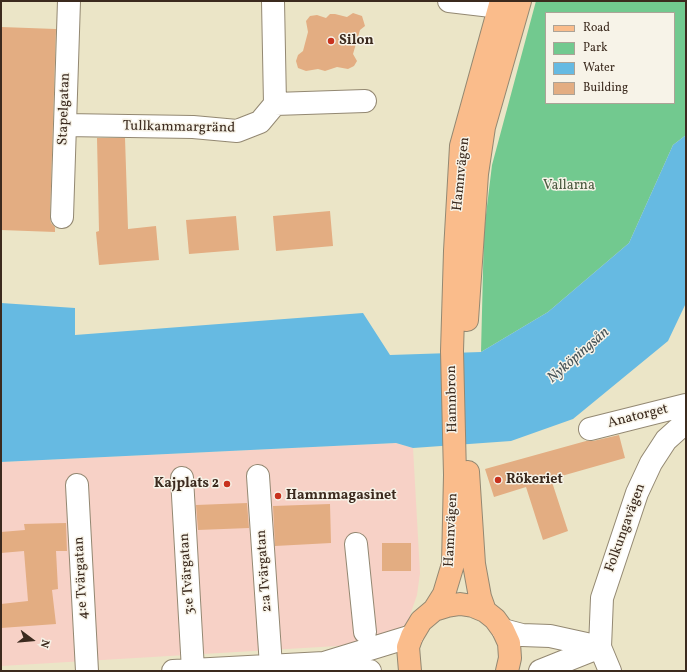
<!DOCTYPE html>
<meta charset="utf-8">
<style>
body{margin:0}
#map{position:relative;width:687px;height:672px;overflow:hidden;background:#ebe5c7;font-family:Vollkorn,serif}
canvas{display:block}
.frame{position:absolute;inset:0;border:2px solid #3b2a1e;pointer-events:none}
.legend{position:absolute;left:545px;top:12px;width:130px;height:92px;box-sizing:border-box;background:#f7f3e8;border:1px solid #aca397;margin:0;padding:5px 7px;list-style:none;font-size:12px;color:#3b2a1e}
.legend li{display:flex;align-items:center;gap:8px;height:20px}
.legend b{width:20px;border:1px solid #aca397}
.north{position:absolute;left:12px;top:620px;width:40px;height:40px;-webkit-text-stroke:3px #f7f3e8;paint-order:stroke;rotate:106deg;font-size:11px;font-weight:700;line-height:16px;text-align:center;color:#3b2a1e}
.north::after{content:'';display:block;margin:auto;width:14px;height:18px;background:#3b2a1e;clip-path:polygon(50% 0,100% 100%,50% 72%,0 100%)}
</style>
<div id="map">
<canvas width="687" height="672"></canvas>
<div class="frame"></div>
<ul class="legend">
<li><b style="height:5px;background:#fabc8b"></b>Road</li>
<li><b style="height:11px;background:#72c98f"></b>Park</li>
<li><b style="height:11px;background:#66bae2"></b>Water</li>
<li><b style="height:11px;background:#e3ad82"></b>Building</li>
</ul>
<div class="north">N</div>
</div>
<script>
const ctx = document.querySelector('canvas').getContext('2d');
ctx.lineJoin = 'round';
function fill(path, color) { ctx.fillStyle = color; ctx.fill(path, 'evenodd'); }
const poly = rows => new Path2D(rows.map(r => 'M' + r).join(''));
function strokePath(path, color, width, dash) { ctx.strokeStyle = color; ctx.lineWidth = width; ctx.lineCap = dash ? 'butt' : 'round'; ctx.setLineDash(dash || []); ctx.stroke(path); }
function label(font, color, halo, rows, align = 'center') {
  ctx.font = font + ' Vollkorn,serif'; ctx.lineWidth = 3; ctx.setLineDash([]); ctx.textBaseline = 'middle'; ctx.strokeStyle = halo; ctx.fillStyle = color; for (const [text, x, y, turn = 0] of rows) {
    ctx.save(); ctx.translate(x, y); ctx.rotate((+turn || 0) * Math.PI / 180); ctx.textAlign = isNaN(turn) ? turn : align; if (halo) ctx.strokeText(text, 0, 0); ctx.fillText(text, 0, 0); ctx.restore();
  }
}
fill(poly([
 [396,443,413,448,420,573,417,595,407,624,398,632,371,644,1,666,1,462]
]), '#f7d1c6');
fill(poly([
 [536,1,686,1,686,135,673,145,629,243,548,312,481,352,484,231,492,165],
 [546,13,674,13,674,103,546,103]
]), '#72c98f');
fill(poly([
 [686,135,686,303,668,341,573,419,511,441,413,448,396,443,1,462,1,303,75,308,75,335,363,313,390,355,481,352,548,312,629,243,673,145]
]), '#66bae2');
fill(poly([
 [353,13,362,16,365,26,360,30,353,54,357,61,354,66,348,69,337,67,325,71,318,69,306,71,298,68,296,61,298,55,303,51,308,32,306,21,310,16,317,15,326,18,330,14,335,14,347,17],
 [1,27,56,29,50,217,51,223,55,227,55,232,1,230],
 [97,138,125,138,128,229,156,226,159,260,99,265,96,232,99,231],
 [330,211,333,246,276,251,273,216],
 [236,216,239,250,189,254,186,220],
 [619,435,625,458,551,479,568,531,543,540,526,487,494,497,485,469,586,441,593,441],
 [247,503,249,528,198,530,196,505],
 [330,504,331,543,275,546,273,506],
 [66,523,67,551,56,551,58,589,52,590,56,624,1,628,1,604,28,601,24,551,1,553,1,532,25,530,24,524],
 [382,543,411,543,411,571,382,571]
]), '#e3ad82');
const minor = poly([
 [449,1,517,9],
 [275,104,365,101],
 [65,125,193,127,237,131,260,122,275,104,273,1],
 [62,217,69,1],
 [590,429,686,405],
 [258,476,271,666],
 [182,478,193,670],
 [77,485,87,671],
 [356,544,365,632],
 [503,630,522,635,550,636,600,647],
 [327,663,370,671],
 [173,671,324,663,412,636],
 [540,671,600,647],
 [610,671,600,647,602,598,637,493,651,463,666,440,686,422]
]);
const major = poly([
 [467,320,477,174,484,127,520,1],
 [468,472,474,564,480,597,485,611],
 [434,610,444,594,453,564,455,475,452,351,455,251,461,146,501,1],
 [410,671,408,647,412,636,421,621,434,610,447,606,460,604,473,606,485,611,495,619,503,630,509,643,510,658,507,671]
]);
strokePath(minor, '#938872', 24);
strokePath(major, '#938872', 24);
strokePath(minor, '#fff', 22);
strokePath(major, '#fabc8b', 22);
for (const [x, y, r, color] of [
 [331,41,4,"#c8321e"],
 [498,480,4,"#c8321e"],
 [227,484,4,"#c8321e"],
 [278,496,4,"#c8321e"]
]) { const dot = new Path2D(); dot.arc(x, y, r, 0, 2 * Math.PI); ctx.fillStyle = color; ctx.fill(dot); strokePath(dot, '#f7f3e8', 1.5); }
label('bold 14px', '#3b2a1e', '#f7f3e8', [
 ["Silon",339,41],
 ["Rökeriet",506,480],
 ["Kajplats 2",219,484,"right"],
 ["Hamnmagasinet",286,496]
], 'left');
label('14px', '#3b2a1e', '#f7f3e8', [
 ["Stapelgatan",65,109,-88],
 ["Tullkammargränd",179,128,1],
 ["Hamnvägen",462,174,-84],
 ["Hamnbron",453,399,-91],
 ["Anatorget",638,417,-14],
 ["Folkungavägen",626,528,-70],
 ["Hamnvägen",452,530,-87],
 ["2:a Tvärgatan",265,571,-94],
 ["3:e Tvärgatan",188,574,-94],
 ["4:e Tvärgatan",82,578,-93]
]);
label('14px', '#4c5a40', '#f7f3e8', [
 ["Vallarna",569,186]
]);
label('italic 15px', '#485559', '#f7f3e8', [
 ["Nyköpingsån",579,356,-41]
]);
</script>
